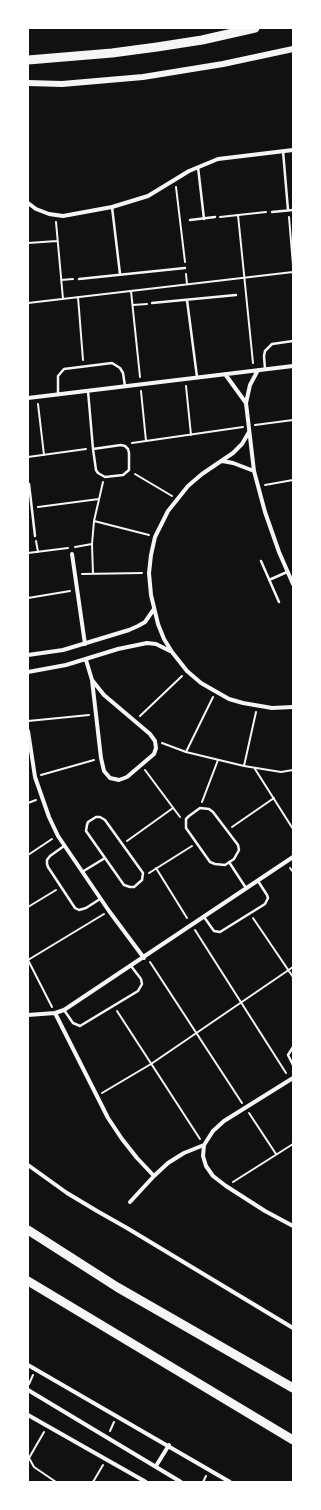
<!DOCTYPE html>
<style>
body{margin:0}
#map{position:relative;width:321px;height:1510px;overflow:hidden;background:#111;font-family:Lato,sans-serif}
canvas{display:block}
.frame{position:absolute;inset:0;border:29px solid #fff;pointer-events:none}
</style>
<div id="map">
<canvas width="321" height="1510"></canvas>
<div class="frame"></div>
</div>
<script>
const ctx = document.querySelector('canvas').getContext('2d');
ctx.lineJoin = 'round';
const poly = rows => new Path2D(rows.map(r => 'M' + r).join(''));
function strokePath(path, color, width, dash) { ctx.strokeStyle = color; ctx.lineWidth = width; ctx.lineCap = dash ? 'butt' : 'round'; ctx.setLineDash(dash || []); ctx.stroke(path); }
strokePath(poly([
 [176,187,185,262],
 [238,215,253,363],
 [220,217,266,212],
 [289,217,293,265],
 [56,222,63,299],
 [28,243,57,241],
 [186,274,187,284],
 [61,280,73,279],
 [131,291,140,377],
 [78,297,83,360],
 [28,303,293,272],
 [133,305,147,304],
 [186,386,191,435],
 [141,391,146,441],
 [38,404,44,455],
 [255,425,293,420],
 [132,443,243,427],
 [28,457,86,449],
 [135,474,172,496],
 [265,485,293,480],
 [38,507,99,499],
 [94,521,149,535],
 [36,541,38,552],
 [75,547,92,544],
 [28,553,68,548],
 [82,574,142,573],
 [93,574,92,544,94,521,103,482],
 [28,598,70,591],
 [140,716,182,676],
 [28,721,89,715],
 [162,743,186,752,244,766,281,772,293,770],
 [186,752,213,697],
 [244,766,256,712],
 [255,769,293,829],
 [145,770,180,817],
 [41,775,94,760],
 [202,802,218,760],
 [28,803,36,800],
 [232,827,274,798],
 [127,841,173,808],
 [28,855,52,839],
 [156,868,187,918],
 [290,868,293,872],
 [149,873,192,846],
 [28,907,56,890],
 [253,918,293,977],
 [195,930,286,1073],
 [28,960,104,914],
 [28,960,52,1007],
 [150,962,242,1103],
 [117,1011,200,1139],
 [102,1093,151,1064,293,967],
 [249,1113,276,1154],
 [233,1182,293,1144],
 [29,1384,33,1375],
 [110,1431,114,1422],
 [44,1432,29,1458,34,1467,56,1482],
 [93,1482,103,1465],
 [203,1482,206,1476]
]), '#f5f5f5', 2);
strokePath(poly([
 [283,151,288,210],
 [198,167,204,219],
 [112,207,120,274],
 [272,212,293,210],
 [190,220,215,217],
 [79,279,185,268],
 [187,300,197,377],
 [152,303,236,295],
 [265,369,264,356,265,351,272,344,293,341],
 [88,391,93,449,96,470,98,473,105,477,123,475,129,470,129,453,128,449,125,446,121,445,93,449],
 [58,395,58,376,64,369,112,363,120,368,123,373,125,386],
 [29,484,35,536],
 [261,561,279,602],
 [269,580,287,572],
 [200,808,209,809,213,812,238,845,239,850,234,859,225,865,215,864,210,862,186,828,186,819,189,816,200,808],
 [96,817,100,817,105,820,143,873,142,880,134,887,130,887,124,885,86,831,87,825,88,822,96,817],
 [64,846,50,856,47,860,47,864,48,867,75,908,79,910,86,908,100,899],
 [229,862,246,888],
 [82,872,105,858],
 [204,917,214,931,220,932,265,904,268,898,267,895,258,881],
 [64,1010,73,1023,80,1026,138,991,142,984,141,979,131,966],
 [293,1047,288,1055,293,1065]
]), '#f5f5f5', 2.5);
strokePath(poly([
 [28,203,36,209,49,214,63,216,112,207,148,196,189,171,218,159,293,150],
 [258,370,250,385,246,403,254,471,265,512,279,552,293,584],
 [225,374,246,403],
 [28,398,293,366],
 [249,432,242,444,233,453,202,474,188,486,168,511,155,537,151,555,149,573,151,595,158,624,164,639,172,652,187,671,201,683,229,699,243,703,272,708,293,707],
 [222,461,233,463,254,471],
 [72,554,85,644],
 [28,655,63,650,129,630,138,626,145,622,154,609],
 [86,660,92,680,104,695,150,734,155,741,156,748,154,754,127,777,119,780,110,778,104,771,101,758,92,680],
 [28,672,66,665,118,649,147,643,156,644,170,651],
 [28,731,35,777,49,817,58,836,109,911,144,958],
 [55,1013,108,1118,122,1139,137,1158,154,1176],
 [28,1015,55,1013,64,1010,293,857],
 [293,1078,224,1121,213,1131,204,1145,203,1156,206,1166,213,1176,226,1186,265,1211,293,1226],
 [28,1165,67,1193,97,1211,127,1228,293,1328],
 [130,1202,154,1176,168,1163,184,1153,204,1145],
 [28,1365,230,1482],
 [28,1390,181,1482],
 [28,1415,146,1482],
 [156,1466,169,1445]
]), '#f5f5f5', 4);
strokePath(poly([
 [28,83,62,84,143,77,223,64,293,49]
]), '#f5f5f5', 6);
strokePath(poly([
 [28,60,112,53,157,47,202,40,255,28],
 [28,1230,117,1287,293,1388],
 [28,1281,293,1440]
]), '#f5f5f5', 9);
</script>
